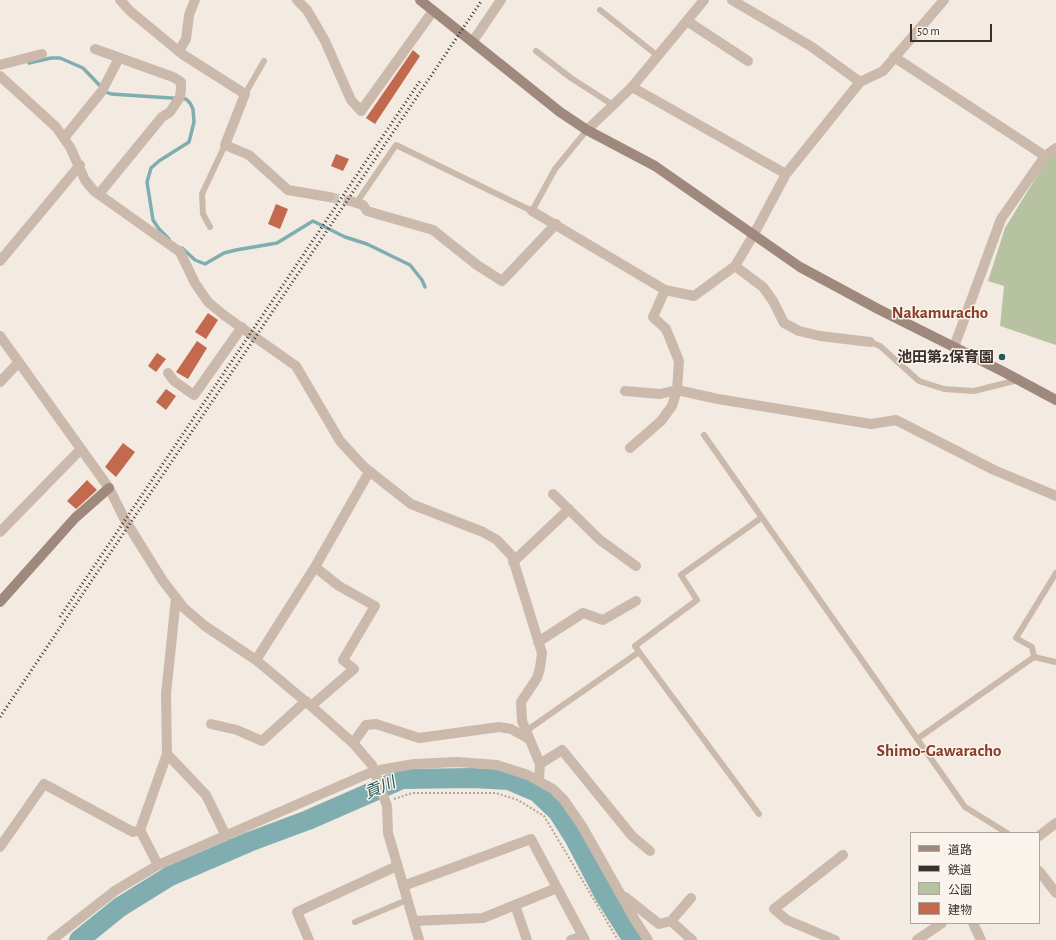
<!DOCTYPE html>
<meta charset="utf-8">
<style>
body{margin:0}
#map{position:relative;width:1056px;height:940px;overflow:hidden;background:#f3eae1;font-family:"Alegreya Sans","Noto Sans JP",sans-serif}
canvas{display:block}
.legend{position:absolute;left:910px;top:832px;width:130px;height:92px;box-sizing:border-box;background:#faf4ed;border:1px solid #ada59f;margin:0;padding:5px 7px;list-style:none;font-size:12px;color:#3a2f2b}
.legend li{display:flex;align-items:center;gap:8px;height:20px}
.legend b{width:20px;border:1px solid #ada59f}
.scale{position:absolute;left:910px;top:24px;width:82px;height:18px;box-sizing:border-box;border:2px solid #3a2f2b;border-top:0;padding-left:5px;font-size:12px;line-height:14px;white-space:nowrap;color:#3a2f2b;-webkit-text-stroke:3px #faf4ed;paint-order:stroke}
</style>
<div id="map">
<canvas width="1056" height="940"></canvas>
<ul class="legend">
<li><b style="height:5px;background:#9f897d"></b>道路</li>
<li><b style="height:5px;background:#3a2f2b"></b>鉄道</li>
<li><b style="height:11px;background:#b7c2a0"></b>公園</li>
<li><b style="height:11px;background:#c3694e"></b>建物</li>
</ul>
<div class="scale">50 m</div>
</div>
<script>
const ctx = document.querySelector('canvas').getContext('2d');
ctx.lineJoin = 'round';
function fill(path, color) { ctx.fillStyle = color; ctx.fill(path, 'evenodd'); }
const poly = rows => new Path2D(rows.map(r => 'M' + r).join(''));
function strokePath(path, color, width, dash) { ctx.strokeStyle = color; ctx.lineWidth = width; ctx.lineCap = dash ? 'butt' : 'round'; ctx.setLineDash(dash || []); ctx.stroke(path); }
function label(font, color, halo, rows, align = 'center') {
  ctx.font = font + ' "Alegreya Sans","Noto Sans JP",sans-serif'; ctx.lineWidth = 3; ctx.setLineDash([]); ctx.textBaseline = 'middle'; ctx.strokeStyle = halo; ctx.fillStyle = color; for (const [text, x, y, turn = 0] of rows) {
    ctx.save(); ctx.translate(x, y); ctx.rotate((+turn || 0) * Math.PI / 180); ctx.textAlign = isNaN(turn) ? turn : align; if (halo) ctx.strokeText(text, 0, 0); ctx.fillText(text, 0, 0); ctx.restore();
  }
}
fill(poly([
 [1056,153,1056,345,1000,326,1004,286,988,281,1005,228,1048,158]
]), '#b7c2a0');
strokePath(poly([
 [29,63,51,58,60,58,83,68,106,92,111,94,186,99,190,103,193,109,194,122,189,142,159,161,151,168,147,182,153,220,159,229,169,239],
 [182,248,195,260,205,264,224,253,236,250,277,243,313,221,345,237,367,244,410,265,422,280,425,287]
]), '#80aeb0', 3.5);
strokePath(poly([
 [79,940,120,907,170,876,249,842,308,820,402,779,473,778,509,780,537,792,558,812,574,837,605,896,633,940]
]), '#80aeb0', 20);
fill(poly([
 [413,50,420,56,375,124,366,118],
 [336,154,349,159,343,171,331,166],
 [276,204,288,209,280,229,268,224],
 [208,313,218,320,206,339,195,332],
 [197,341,207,348,188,379,176,372],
 [157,353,166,359,156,372,148,366],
 [166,389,176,396,166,410,156,402],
 [123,443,135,452,116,477,105,467],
 [87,480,97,490,76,509,67,501]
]), '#c3694e');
strokePath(poly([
 [329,197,350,201]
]), '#cec5bd', 10, [10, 5]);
strokePath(poly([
 [394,799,412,793,496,793,518,800,544,816,618,940]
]), '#b7a496', 2, [2, 2]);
strokePath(poly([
 [600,10,658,56],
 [536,51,571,78,613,105],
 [245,94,264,61],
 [357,202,396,145,532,211,555,169,587,130],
 [210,227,203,214,202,194,225,145],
 [870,342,880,346,919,381,944,389,974,391,1018,380],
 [704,435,965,807,1007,833],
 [639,652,759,814],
 [1034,657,1032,647,1016,638,1056,573],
 [526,731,639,652,635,646,697,600,681,575,761,518],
 [917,739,1034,657,1056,662],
 [355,922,407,900]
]), '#cbbaac', 6);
strokePath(poly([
 [120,0,130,11,182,54,245,94,225,145,249,155,288,190,329,197],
 [297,0,307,10,325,41,351,100,361,111,433,11],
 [732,0,812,47,860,82],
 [687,21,748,61],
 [473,41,501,0],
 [95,49,173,77,181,82,181,89,180,97,170,112,162,117,99,194],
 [179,51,186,39,189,15,195,0],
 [894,57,1045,156],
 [0,65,42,54],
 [0,76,56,127,70,147,85,180,94,191,180,252,195,283,208,302,225,316,296,366,340,441,364,467,411,504,483,532,497,540,512,556,542,653,540,668,537,678,521,702,522,721,540,764,539,780],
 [632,87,786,174],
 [587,130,632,87,704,0],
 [64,138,102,91,119,58],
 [350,201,363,205,367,211,433,230,477,265,502,281,556,224],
 [532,211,665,290,694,296,735,266,754,234,786,174,860,82,883,71,944,0],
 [0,261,80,165],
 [735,266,763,287,773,301,784,323,799,331,820,336,870,342],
 [0,336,109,488,125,520,163,581,184,608,205,626,256,660,311,706,353,743,372,765,387,806,388,833,419,940],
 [954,347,1001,219,1045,156,1056,148],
 [168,373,174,381,194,395,242,327],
 [0,382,19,362],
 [625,391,660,394,677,390,718,399,871,424,896,420,994,470,1056,496],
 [630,448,661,421,672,406,677,390,679,361,666,329,653,317,665,290],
 [553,494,600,540,636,566],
 [0,532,81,449],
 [513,562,569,509],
 [176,598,166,694,167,754,206,795,226,836],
 [538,642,583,613,603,620,636,601],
 [256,660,315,567,369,472],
 [311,706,354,669,343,660,375,606,339,586,315,567],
 [211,724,237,730,262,741,306,701],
 [353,743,366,725,376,724,419,738,499,727,511,729,529,739],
 [540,764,562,750,632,836,650,851],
 [140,830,158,865],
 [1039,836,1056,823],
 [0,847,44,784,133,832,140,830,167,754],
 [1039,871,1056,893],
 [403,886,531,839,585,940],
 [625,897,659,924,671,921,691,898],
 [515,905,527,940],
 [414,921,483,918,557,888],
 [671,921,692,940],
 [973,923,981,940],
 [52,940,116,890,158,865,374,771,414,764,457,762,497,765,528,775,553,789,564,800,582,826,635,920,648,940],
 [309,940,297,912,397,866],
 [571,940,583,936],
 [835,940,787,920,774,909,843,855],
 [917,940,942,923]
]), '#cbbaac', 10);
strokePath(poly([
 [420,0,560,112,587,130,655,166,800,267,878,309,1002,371,1056,400],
 [0,602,75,518,109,488]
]), '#9f897d', 10);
strokePath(poly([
 [60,617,420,81],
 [0,717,482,0]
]), '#3a2f2b', 3, [1, 3]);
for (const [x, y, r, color] of [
 [1002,357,4,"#21585b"]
]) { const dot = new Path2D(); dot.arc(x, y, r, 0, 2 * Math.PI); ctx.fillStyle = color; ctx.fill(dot); strokePath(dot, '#faf4ed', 1.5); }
label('bold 15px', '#3a2f2b', '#faf4ed', [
 ["池田第2保育園",994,357]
], 'right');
label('italic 16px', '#21585b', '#faf4ed', [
 ["貢川",380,788,-23]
]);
label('bold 17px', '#873c26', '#faf4ed', [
 ["Nakamuracho",940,313],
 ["Shimo-Gawaracho",939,751]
]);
</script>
